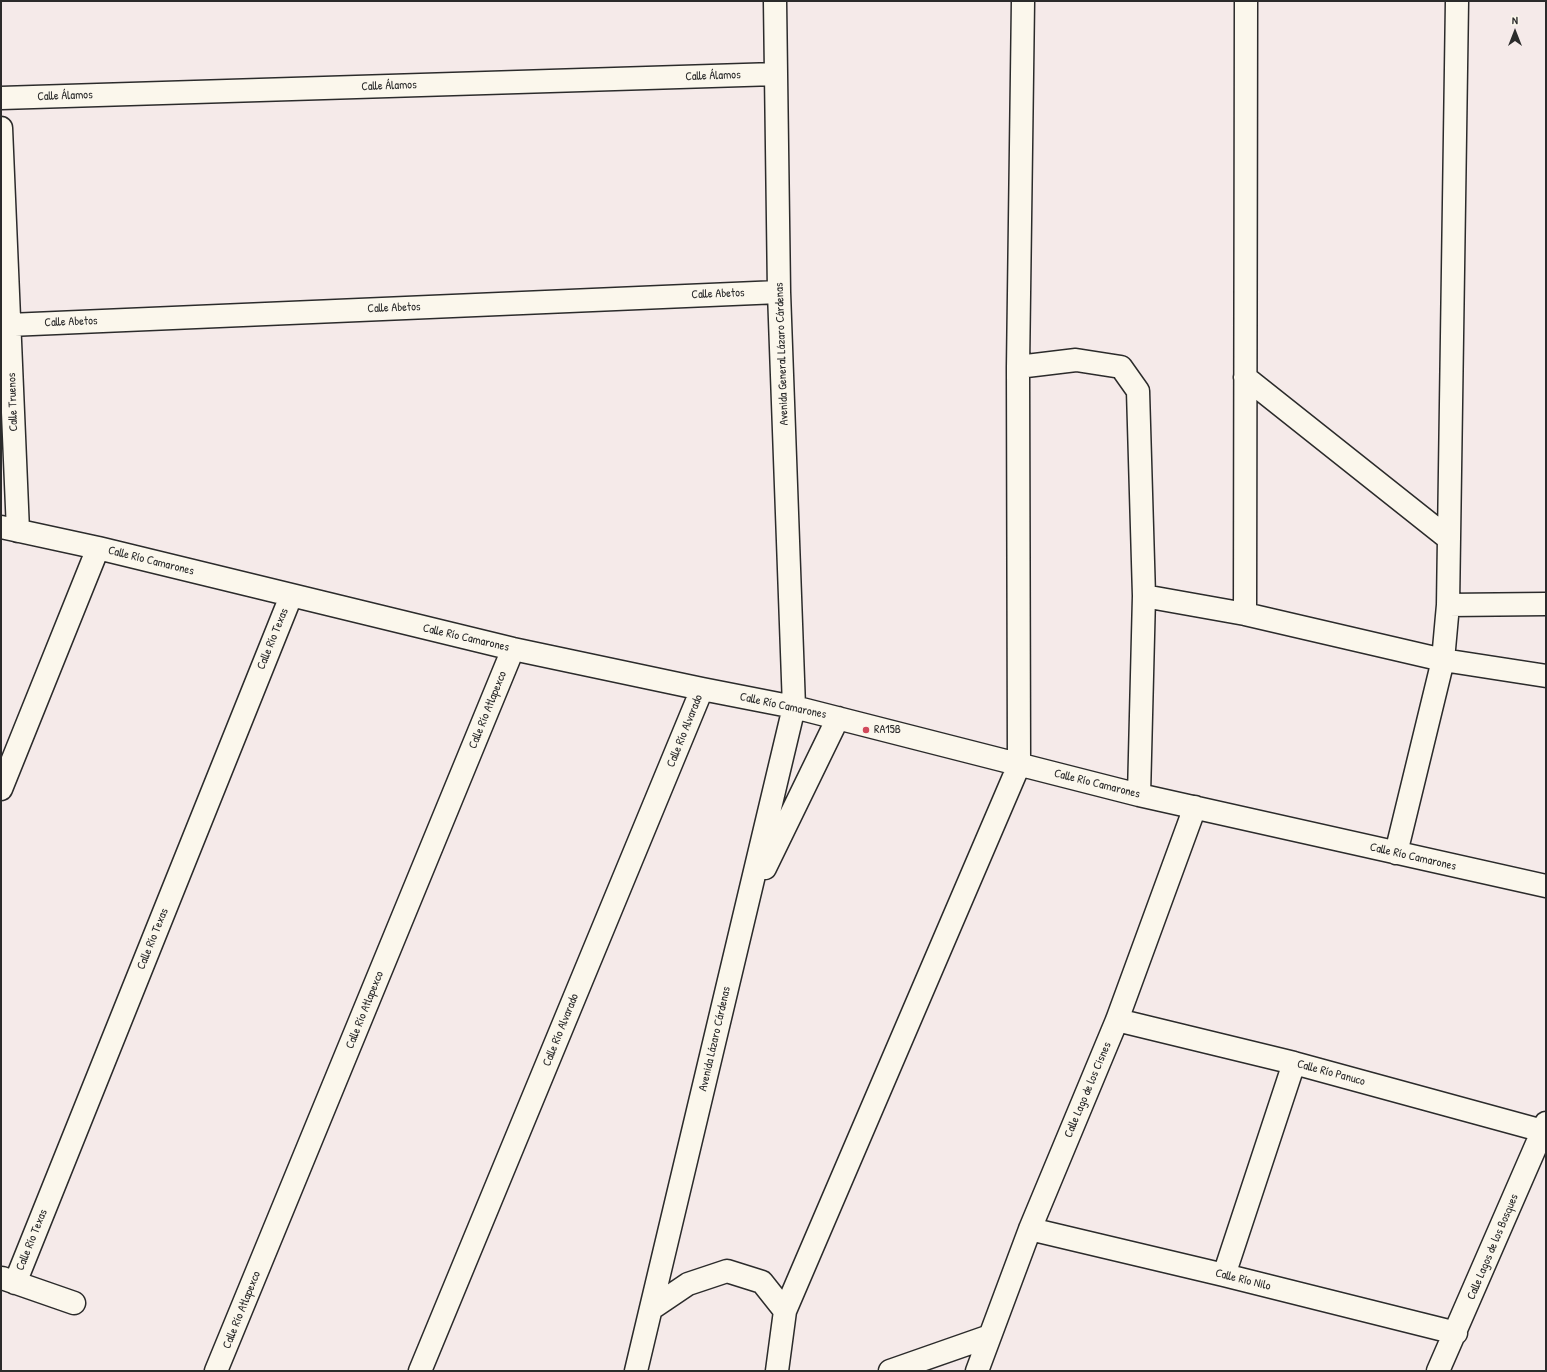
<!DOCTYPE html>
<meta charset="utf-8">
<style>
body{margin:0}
#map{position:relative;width:1547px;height:1372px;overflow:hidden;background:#f5eae9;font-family:"Patrick Hand",sans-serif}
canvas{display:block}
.frame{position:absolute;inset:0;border:2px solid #2b2b2b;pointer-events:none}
.north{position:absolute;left:1495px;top:12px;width:40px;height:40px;-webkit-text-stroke:3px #fbf7ec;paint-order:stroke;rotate:0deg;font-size:11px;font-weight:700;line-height:16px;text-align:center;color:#2b2b2b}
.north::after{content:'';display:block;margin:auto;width:14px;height:18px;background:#2b2b2b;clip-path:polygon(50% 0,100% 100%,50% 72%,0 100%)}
</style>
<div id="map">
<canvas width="1547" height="1372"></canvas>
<div class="frame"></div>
<div class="north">N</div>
</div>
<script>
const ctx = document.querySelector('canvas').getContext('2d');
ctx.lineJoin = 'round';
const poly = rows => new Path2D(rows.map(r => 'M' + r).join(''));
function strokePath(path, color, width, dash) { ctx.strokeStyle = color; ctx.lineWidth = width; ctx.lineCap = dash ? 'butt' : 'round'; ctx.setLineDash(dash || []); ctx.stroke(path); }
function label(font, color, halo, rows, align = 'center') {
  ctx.font = font + ' "Patrick Hand",sans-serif'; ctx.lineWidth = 3; ctx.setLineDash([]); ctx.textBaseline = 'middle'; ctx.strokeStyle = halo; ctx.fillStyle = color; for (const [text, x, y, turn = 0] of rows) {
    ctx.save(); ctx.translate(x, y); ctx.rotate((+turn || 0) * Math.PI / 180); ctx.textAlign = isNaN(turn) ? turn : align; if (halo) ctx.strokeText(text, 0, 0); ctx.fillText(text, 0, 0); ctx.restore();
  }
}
const minor = poly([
 [1,98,776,74],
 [1,128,18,531],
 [9,325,779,292],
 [1018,367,1076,360,1121,367,1138,391,1144,596,1139,795],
 [1245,377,1449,539],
 [1,527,98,548,513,649,702,689,794,707,1139,795,1546,886],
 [1144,596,1245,614,1443,660,1546,676],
 [1448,605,1546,604],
 [1245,614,1246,1],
 [1,789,98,548],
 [1396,853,1443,660,1448,605,1457,1],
 [765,868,838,718],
 [1117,1020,1294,1063,1543,1131],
 [1030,1229,1224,1275,1456,1333],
 [1224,1275,1294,1063],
 [2,1278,74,1303],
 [15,1283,291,596],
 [651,1309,688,1284,727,1271,762,1282,785,1311],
 [216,1371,513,649],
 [420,1371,702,689],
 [636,1371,794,707,779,292,775,1],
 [777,1371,785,1311,1019,765,1018,367,1023,1],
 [890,1371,990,1336],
 [977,1371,1030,1229,1117,1020,1195,807],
 [1438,1371,1546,1123]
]);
strokePath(minor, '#2b2b2b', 25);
strokePath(minor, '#fbf7ec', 22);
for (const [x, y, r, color] of [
 [866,730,4,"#d1495b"]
]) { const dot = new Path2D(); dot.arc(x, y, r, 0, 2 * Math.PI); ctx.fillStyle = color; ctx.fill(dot); strokePath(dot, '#fbf7ec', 1.5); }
label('12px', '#2b2b2b', '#fbf7ec', [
 ["Calle Álamos",713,76,-2],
 ["Calle Álamos",389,86,-2],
 ["Calle Álamos",65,96,-2],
 ["Calle Abetos",718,294,-2],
 ["Calle Abetos",394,308,-2],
 ["Calle Abetos",71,322,-2],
 ["Avenida General Lázaro Cárdenas",782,354,-92],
 ["Calle Truenos",13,402,-92],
 ["Calle Río Camarones",151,561,14],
 ["Calle Río Camarones",466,638,13],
 ["Calle Río Texas",273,639,-68],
 ["Calle Río Camarones",783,706,12],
 ["Calle Río Atlapexco",488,710,-68],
 ["Calle Río Alvarado",685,731,-68],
 ["Calle Río Camarones",1097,784,14],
 ["Calle Río Camarones",1413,857,13],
 ["Calle Río Texas",153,939,-68],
 ["Calle Río Atlapexco",365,1010,-68],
 ["Calle Río Alvarado",561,1030,-68],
 ["Avenida Lázaro Cárdenas",715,1039,-77],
 ["Calle Río Panuco",1331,1073,15],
 ["Calle Lago de los Cisnes",1088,1090,-67],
 ["Calle Río Texas",32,1240,-68],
 ["Calle Lagos de los Bosques",1493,1247,-67],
 ["Calle Río Nilo",1243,1280,14],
 ["Calle Río Atlapexco",242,1310,-68]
]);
label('12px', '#2b2b2b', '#fbf7ec', [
 ["RA15B",874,730]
], 'left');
</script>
